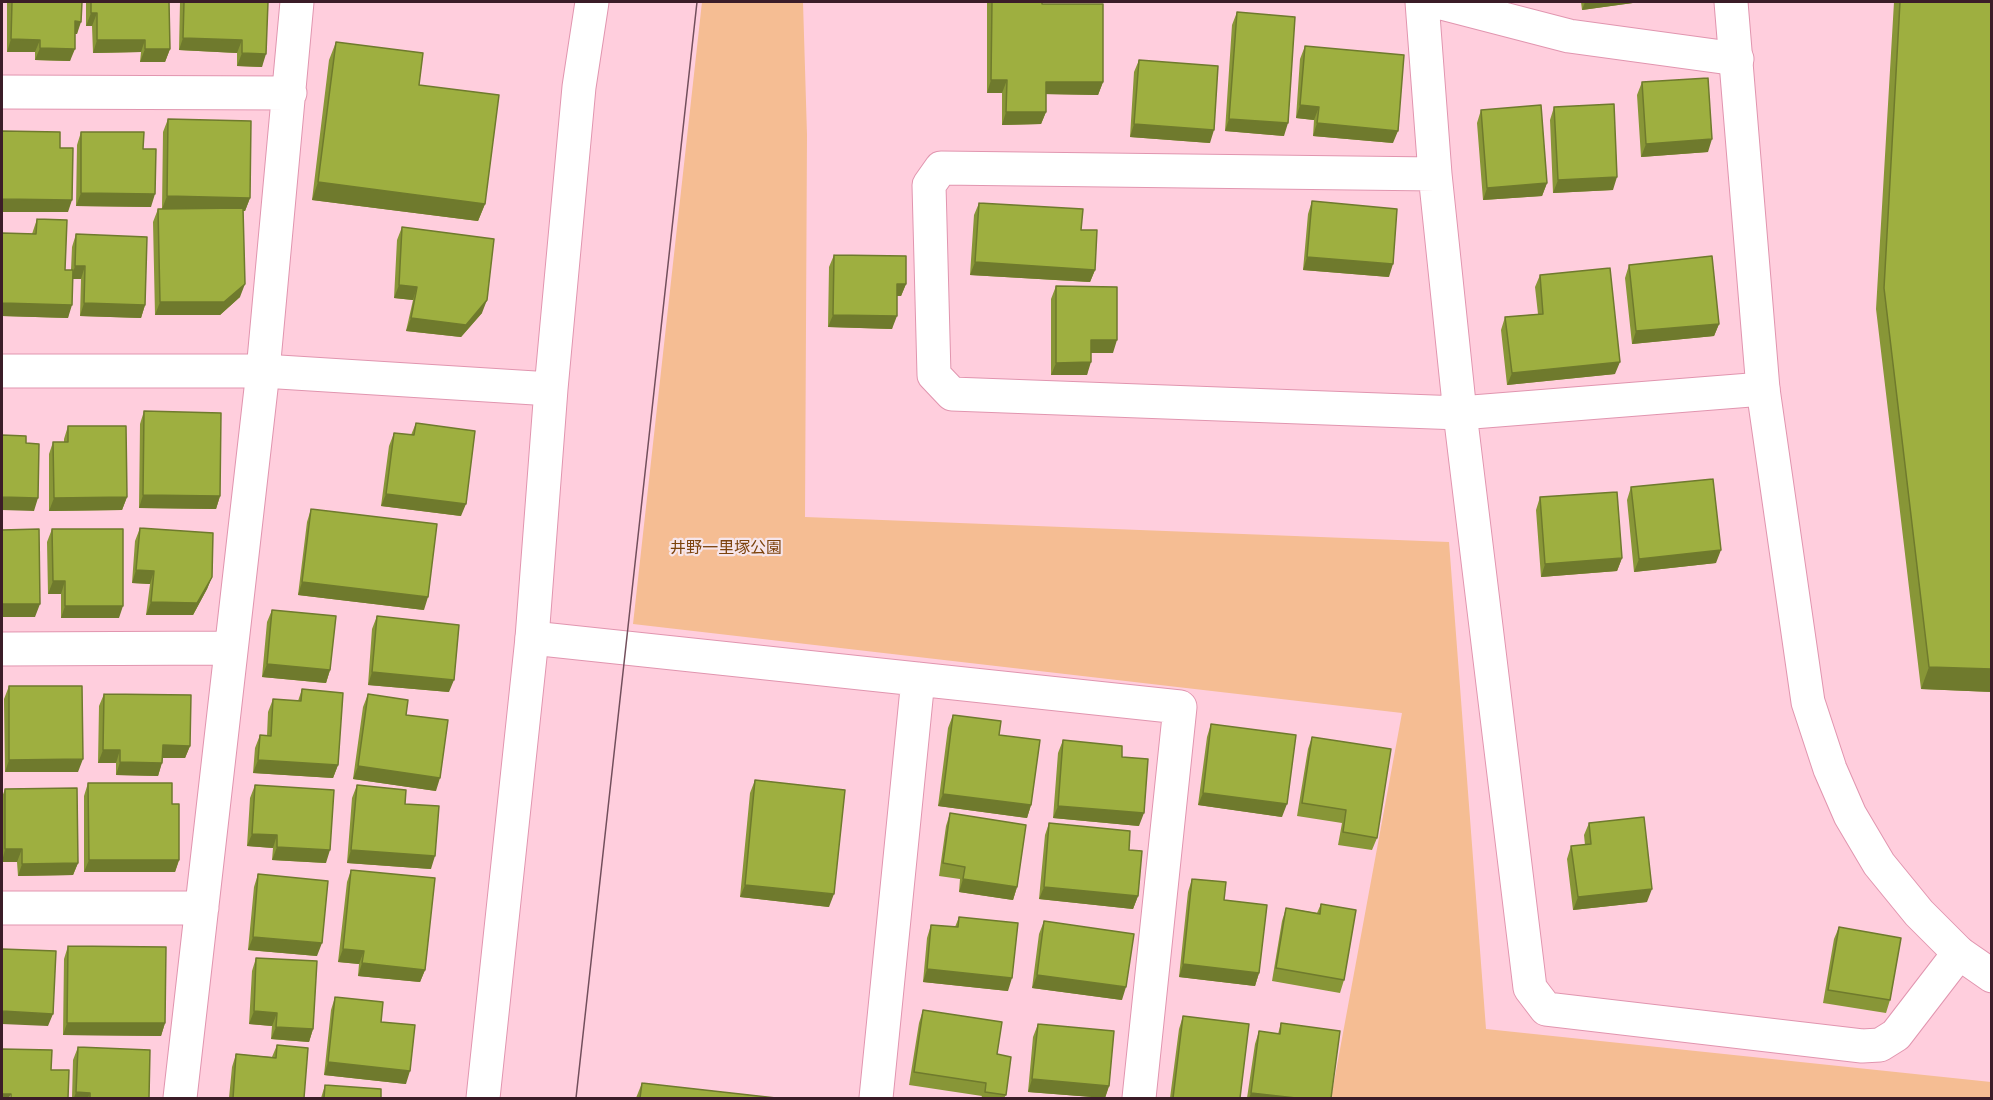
<!DOCTYPE html>
<meta charset="utf-8">
<style>
body{margin:0}
#map{position:relative;width:1993px;height:1100px;overflow:hidden;background:#ffcedd;font-family:"DejaVu Sans",sans-serif}
canvas{display:block}
.frame{position:absolute;inset:0;border:3px solid #3b1d28;pointer-events:none}
</style>
<div id="map">
<canvas width="1993" height="1100"></canvas>
<div class="frame"></div>
</div>
<script>
const ctx = document.querySelector('canvas').getContext('2d');
ctx.lineJoin = 'round';
function fill(path, color) { ctx.fillStyle = color; ctx.fill(path, 'evenodd'); }
const poly = rows => new Path2D(rows.map(r => 'M' + r).join(''));
function strokePath(path, color, width, dash) { ctx.strokeStyle = color; ctx.lineWidth = width; ctx.lineCap = dash ? 'butt' : 'round'; ctx.setLineDash(dash || []); ctx.stroke(path); }
function label(font, color, halo, rows, align = 'center') {
  ctx.font = font + ' "DejaVu Sans","Noto Sans JP",sans-serif'; ctx.lineWidth = 4.5; ctx.setLineDash([]); ctx.textBaseline = 'middle'; ctx.strokeStyle = halo; ctx.fillStyle = color; for (const [text, x, y, turn = 0] of rows) {
    ctx.save(); ctx.translate(x, y); ctx.rotate((+turn || 0) * Math.PI / 180); ctx.textAlign = isNaN(turn) ? turn : align; if (halo) ctx.strokeText(text, 0, 0); ctx.fillText(text, 0, 0); ctx.restore();
  }
}
fill(poly([
 [702,2,803,2,807,135,805,517,1449,542,1486,1029,1991,1082,1991,1098,1331,1098,1402,713,633,624]
]), '#f5bd93');
const minor = poly([
 [1422,2,1435,174,1460,413,1530,988,1546,1009,1862,1046,1880,1045,1896,1035,1959,953],
 [1438,2,1569,36,1737,59],
 [2,92,290,93],
 [1435,174,941,168,929,185,934,375,952,394,1460,413,1763,389],
 [532,638,1180,707,1139,1098],
 [2,649,231,648],
 [2,908,202,908],
 [180,1098,263,371,297,2],
 [876,1098,918,679]
]);
const tertiary = poly([
 [1731,2,1763,389,1808,702,1830,769,1850,815,1879,864,1919,913,1959,953,1992,976],
 [2,371,263,371,551,389],
 [483,1098,532,638,551,389,579,87,592,2]
]);
strokePath(minor, '#e195af', 35);
strokePath(tertiary, '#e195af', 35);
strokePath(minor, '#fff', 33);
strokePath(tertiary, '#fff', 33);
strokePath(poly([
 [576,1098,697,2]
]), '#724e5b', 1.5);
fill(poly([
 [7,2,82,2,77,34,75,34,70,61,35,60,35,52,7,52],
 [86,2,169,2,170,49,165,62,140,62,141,52,93,53,92,26,86,26],
 [180,2,268,2,262,67,237,66,237,53,179,50],
 [987,2,1042,2,1042,4,1103,82,1098,95,1046,94,1046,112,1041,124,1002,125,1002,93,987,93],
 [1581,2,1640,2,1582,10],
 [1894,2,1992,2,1992,692,1921,689,1876,309],
 [1237,12,1284,136,1225,131,1232,25],
 [336,42,419,85,485,204,478,221,312,200,329,60],
 [1305,46,1393,143,1313,136,1314,120,1296,118,1300,59],
 [1139,60,1210,143,1130,137,1134,72],
 [1642,82,1708,152,1641,157,1637,95],
 [1554,107,1613,190,1553,193,1550,120],
 [1481,110,1547,183,1542,196,1483,200,1477,123],
 [168,119,250,198,245,211,243,211,240,297,220,315,155,315,153,222,158,209,182,209,162,209,163,132],
 [81,132,143,149,151,207,76,206,77,145],
 [1312,201,1389,277,1303,270,1308,214],
 [979,203,1081,230,1095,270,1090,282,970,275,974,215],
 [37,219,65,270,71,270,72,247,76,234,145,305,141,318,80,316,81,279,73,279,68,318,2,316,2,233,32,234],
 [402,227,482,313,461,337,406,331,413,300,394,298,397,240],
 [834,255,906,284,901,296,897,296,892,329,828,327,829,267],
 [1629,265,1719,324,1714,336,1632,344,1625,278],
 [1540,275,1615,374,1507,385,1501,330,1505,317,1538,314,1535,287],
 [1056,286,1113,353,1091,353,1087,375,1051,375,1051,299],
 [144,411,220,496,216,509,139,508,140,424],
 [416,423,461,516,381,506,389,446,394,433,411,435],
 [68,426,127,497,122,510,49,511,49,454,53,442,64,442,64,439],
 [1631,487,1716,563,1634,572,1627,500],
 [1540,497,1622,558,1617,571,1541,577,1536,510],
 [311,509,424,610,298,595,307,522],
 [140,528,212,577,207,589,193,615,146,615,150,584,132,583,135,541],
 [52,529,119,618,61,618,61,594,48,594,47,542],
 [272,610,330,670,326,683,262,677,267,622],
 [377,616,449,692,368,685,372,629],
 [9,686,78,772,5,772,4,699],
 [302,689,338,765,333,778,253,773,255,748,260,735,267,736,268,712,273,699,298,701],
 [104,694,190,746,185,758,163,758,158,776,116,775,116,763,98,763,99,706],
 [368,694,406,715,436,791,353,779,363,707],
 [953,715,999,735,1031,805,1027,818,938,806,948,728],
 [1211,724,1282,817,1198,805,1207,737],
 [1312,737,1377,838,1372,850,1338,845,1342,823,1297,816,1308,749],
 [1063,740,1122,757,1139,826,1053,818,1058,753],
 [755,780,829,907,740,897,750,793],
 [88,783,179,860,175,872,84,872,84,796],
 [255,785,326,863,272,860,273,848,247,846,250,798],
 [357,785,405,804,431,869,347,863,352,798],
 [5,789,78,863,73,875,18,876,17,862,2,862,2,797],
 [950,813,1017,887,1013,900,959,892,960,879,939,876,946,826],
 [1049,823,1138,896,1133,909,1039,899,1045,835],
 [1589,823,1647,902,1573,910,1567,859,1571,846,1585,845,1584,835],
 [351,870,425,970,420,982,358,976,359,964,338,962,347,882],
 [258,874,317,956,248,950,254,887],
 [1192,879,1224,900,1259,973,1255,986,1179,977,1188,892],
 [1321,904,1344,980,1340,993,1272,981,1282,921,1286,908,1317,913],
 [959,917,1008,991,923,982,927,938,931,925,955,927],
 [1044,921,1122,1000,1032,988,1039,934],
 [1839,927,1890,1000,1886,1013,1823,1003,1834,939],
 [68,946,165,1023,161,1036,63,1035,64,959],
 [256,958,313,1029,309,1042,271,1039,272,1026,249,1024,252,971],
 [335,997,381,1022,406,1084,324,1075,331,1010],
 [923,1010,997,1054,1006,1095,1004,1098,981,1098,982,1096,909,1085,919,1023],
 [1183,1016,1240,1098,1170,1098,1179,1029],
 [1281,1023,1331,1098,1247,1098,1255,1044,1259,1031,1278,1034],
 [1038,1024,1109,1086,1105,1098,1028,1092,1033,1037],
 [277,1045,304,1098,229,1098,232,1067,236,1054,272,1057],
 [78,1047,149,1098,72,1098,73,1060],
 [642,1083,776,1098,636,1098],
 [325,1085,381,1098,321,1098]
]), '#889637');
fill(poly([
 [1585,2,1640,2,1582,10],
 [91,13,97,13,92,26,86,26],
 [75,21,81,22,77,34,71,34],
 [183,38,242,40,237,53,179,50],
 [11,39,40,40,35,52,7,52],
 [97,40,145,40,141,52,93,53],
 [40,48,75,49,70,61,35,60],
 [145,49,170,49,165,62,140,62],
 [242,53,266,54,262,67,237,66],
 [991,80,1007,80,1002,93,987,93],
 [1046,82,1103,82,1098,95,1041,94],
 [1300,105,1319,107,1314,120,1296,118],
 [1006,112,1046,112,1041,124,1002,125],
 [1229,119,1288,123,1284,136,1225,131],
 [1317,123,1398,131,1393,143,1313,136],
 [1134,124,1214,130,1210,143,1130,137],
 [1712,139,1708,152,1641,157,1646,144],
 [1617,177,1613,190,1553,193,1558,180],
 [318,182,485,204,478,221,312,200],
 [1547,183,1542,196,1483,200,1487,188],
 [81,193,155,194,151,207,76,206],
 [167,196,250,198,245,211,162,209],
 [2,199,72,200,68,212,2,212],
 [1307,257,1393,264,1389,277,1303,270],
 [975,262,1095,270,1090,282,970,275],
 [75,266,85,266,81,279,71,279],
 [245,284,240,297,220,315,155,315,160,302],
 [897,284,906,284,901,296,893,296],
 [399,285,417,287,413,300,394,298],
 [487,300,482,313,461,337,406,331,411,318],
 [2,303,72,305,68,318,2,316],
 [84,303,145,305,141,318,80,316],
 [833,315,897,316,892,329,828,327],
 [1719,324,1714,336,1632,344,1636,331],
 [1091,340,1117,340,1113,353,1087,353],
 [1091,362,1087,375,1051,375,1056,363],
 [1620,362,1615,374,1507,385,1512,373],
 [386,494,466,504,461,516,381,506],
 [143,495,220,496,216,509,139,508],
 [2,497,38,498,34,511,2,510],
 [127,497,122,510,49,511,54,498],
 [1721,550,1716,563,1634,572,1639,559],
 [1622,558,1617,571,1541,577,1545,564],
 [136,570,154,571,150,584,132,583],
 [212,577,207,589,193,615,146,615,151,602],
 [53,581,65,581,61,594,48,594],
 [302,582,428,597,424,610,298,595],
 [2,604,40,604,35,617,2,617],
 [65,606,123,606,119,618,61,618],
 [267,664,330,670,326,683,262,677],
 [1929,667,1992,669,1992,692,1921,689],
 [372,672,454,680,449,692,368,685],
 [163,745,190,746,185,758,158,758],
 [103,750,120,750,116,763,98,763],
 [83,759,78,772,5,772,9,760],
 [258,760,338,765,333,778,253,773],
 [120,762,162,763,158,776,116,775],
 [358,766,440,778,436,791,353,779],
 [1203,793,1287,804,1282,817,1198,805],
 [943,794,1031,805,1027,818,938,806],
 [1058,806,1144,813,1139,826,1053,818],
 [252,834,277,835,273,848,247,846],
 [277,847,330,850,326,863,272,860],
 [5,849,22,849,17,862,2,862],
 [351,850,435,856,431,869,347,863],
 [89,860,179,860,175,872,84,872],
 [78,863,73,875,18,876,22,864],
 [963,879,1017,887,1013,900,959,892],
 [745,885,834,894,829,907,740,897],
 [1044,887,1138,896,1133,909,1039,899],
 [1652,889,1647,902,1573,910,1578,897],
 [253,937,322,943,317,956,248,950],
 [343,949,364,951,359,964,338,962],
 [362,963,425,970,420,982,358,976],
 [1183,964,1259,973,1255,986,1179,977],
 [927,969,1012,978,1008,991,923,982],
 [1037,975,1126,987,1122,1000,1032,988],
 [2,1011,53,1014,48,1026,2,1024],
 [254,1011,277,1013,272,1026,249,1024],
 [67,1023,165,1023,161,1036,63,1035],
 [276,1027,313,1029,309,1042,271,1039],
 [328,1062,410,1071,406,1084,324,1075],
 [1032,1079,1109,1086,1105,1098,1028,1092],
 [76,1092,90,1093,88,1098,74,1098],
 [1251,1093,1296,1098,1249,1098],
 [2,1094,11,1094,9,1098,2,1098]
]), '#6f7a2d');
const building = poly([
 [12,2,82,2,81,22,75,21,75,49,40,48,40,40,11,39,12,2],
 [91,2,169,2,170,49,145,49,145,40,97,40,97,13,91,13,91,2],
 [184,2,268,2,266,54,242,53,242,40,183,38,184,2],
 [992,2,1042,2,1042,4,1103,4,1103,82,1046,82,1046,112,1006,112,1007,80,991,80,992,2],
 [1900,2,1992,2,1992,669,1929,667,1884,288,1900,2],
 [1237,12,1295,17,1288,123,1229,119,1237,12],
 [336,42,423,53,419,85,499,95,485,204,318,182,336,42],
 [1305,46,1404,55,1398,131,1317,123,1319,107,1300,105,1305,46],
 [1139,60,1218,66,1214,130,1134,124,1139,60],
 [1708,78,1712,139,1646,144,1642,82,1708,78],
 [1614,104,1617,177,1558,180,1554,107,1614,104],
 [1541,105,1547,183,1487,188,1481,110,1541,105],
 [168,119,251,121,250,198,167,196,168,119],
 [2,131,60,132,60,148,73,148,72,200,2,199,2,131],
 [81,132,144,132,143,149,156,149,155,194,81,193,81,132],
 [1312,201,1397,209,1393,264,1307,257,1312,201],
 [979,203,1083,209,1081,230,1097,230,1095,270,975,262,979,203],
 [243,208,245,284,224,302,160,302,158,209,243,208],
 [37,219,67,220,65,270,73,270,72,305,2,303,2,233,36,234,37,219],
 [402,227,494,239,487,300,466,325,411,318,417,287,399,285,402,227],
 [76,234,147,237,145,305,84,303,85,266,75,266,76,234],
 [834,255,906,256,906,284,897,284,897,316,833,315,834,255],
 [1712,256,1719,324,1636,331,1629,265,1712,256],
 [1610,268,1620,362,1512,373,1505,317,1543,314,1540,275,1610,268],
 [1056,286,1117,287,1117,340,1091,340,1091,362,1056,363,1056,286],
 [144,411,221,413,220,496,143,495,144,411],
 [416,423,475,431,466,504,386,494,394,433,414,435,416,423],
 [68,426,126,426,127,497,54,498,53,442,68,442,68,426],
 [2,435,26,436,26,443,39,444,38,498,2,497,2,435],
 [1713,479,1721,550,1639,559,1631,487,1713,479],
 [1617,492,1622,558,1545,564,1540,497,1617,492],
 [311,509,437,524,428,597,302,582,311,509],
 [140,528,213,533,212,577,197,603,151,602,154,571,136,570,140,528],
 [39,529,40,604,2,604,2,530,39,529],
 [52,529,123,529,123,606,65,606,65,581,53,581,52,529],
 [272,610,336,616,330,670,267,664,272,610],
 [377,616,459,625,454,680,372,672,377,616],
 [9,686,82,686,83,759,9,760,9,686],
 [302,689,343,693,338,765,258,760,260,735,271,736,273,699,301,701,302,689],
 [104,694,191,695,190,746,163,745,162,763,120,762,120,750,103,750,104,694],
 [368,694,408,700,406,715,448,720,440,778,358,766,368,694],
 [953,715,1001,721,999,735,1040,740,1031,805,943,794,953,715],
 [1211,724,1296,735,1287,804,1203,793,1211,724],
 [1312,737,1391,749,1377,838,1343,832,1346,810,1302,803,1312,737],
 [1063,740,1122,746,1122,757,1148,759,1144,813,1058,806,1063,740],
 [755,780,845,790,834,894,745,885,755,780],
 [88,783,172,783,172,804,179,804,179,860,89,860,88,783],
 [255,785,334,790,330,850,277,847,277,835,252,834,255,785],
 [357,785,406,790,405,804,439,806,435,856,351,850,357,785],
 [77,788,78,863,22,864,22,849,5,849,5,789,77,788],
 [950,813,1026,825,1017,887,963,879,965,867,943,863,950,813],
 [1644,817,1652,889,1578,897,1571,846,1591,844,1589,823,1644,817],
 [1049,823,1130,831,1129,850,1142,851,1138,896,1044,887,1049,823],
 [351,870,435,878,425,970,362,963,364,951,343,949,351,870],
 [258,874,328,881,322,943,253,937,258,874],
 [1192,879,1226,882,1224,900,1267,905,1259,973,1183,964,1192,879],
 [1321,904,1356,910,1344,980,1276,968,1286,908,1320,914,1321,904],
 [959,917,1018,923,1012,978,927,969,931,925,958,927,959,917],
 [1044,921,1134,934,1126,987,1037,975,1044,921],
 [1839,927,1901,938,1890,1000,1828,990,1839,927],
 [68,946,166,947,165,1023,67,1023,68,946],
 [2,949,56,951,53,1014,2,1011,2,949],
 [256,958,317,961,313,1029,276,1027,277,1013,254,1011,256,958],
 [335,997,383,1002,381,1022,415,1025,410,1071,328,1062,335,997],
 [923,1010,1002,1022,997,1054,1011,1057,1006,1095,985,1092,986,1083,914,1072,923,1010],
 [1183,1016,1249,1024,1240,1098,1173,1098,1183,1016],
 [1281,1023,1340,1031,1331,1098,1296,1098,1251,1093,1259,1031,1280,1034,1281,1023],
 [1038,1024,1114,1031,1109,1086,1032,1079,1038,1024],
 [277,1045,308,1048,304,1098,233,1098,236,1054,276,1058,277,1045],
 [78,1047,150,1050,149,1098,90,1098,90,1093,76,1092,78,1047],
 [2,1049,52,1050,51,1070,69,1070,68,1098,11,1098,11,1094,2,1094,2,1049],
 [642,1083,776,1098,640,1098,642,1083],
 [325,1085,381,1089,381,1098,324,1098,325,1085]
]);
fill(building, '#9eaf40');
strokePath(building, '#6f7a2d', 1.5);
label('16px', '#7c430d', '#f6e5ea', [
 ["井野一里塚公園",726,549]
]);
</script>
